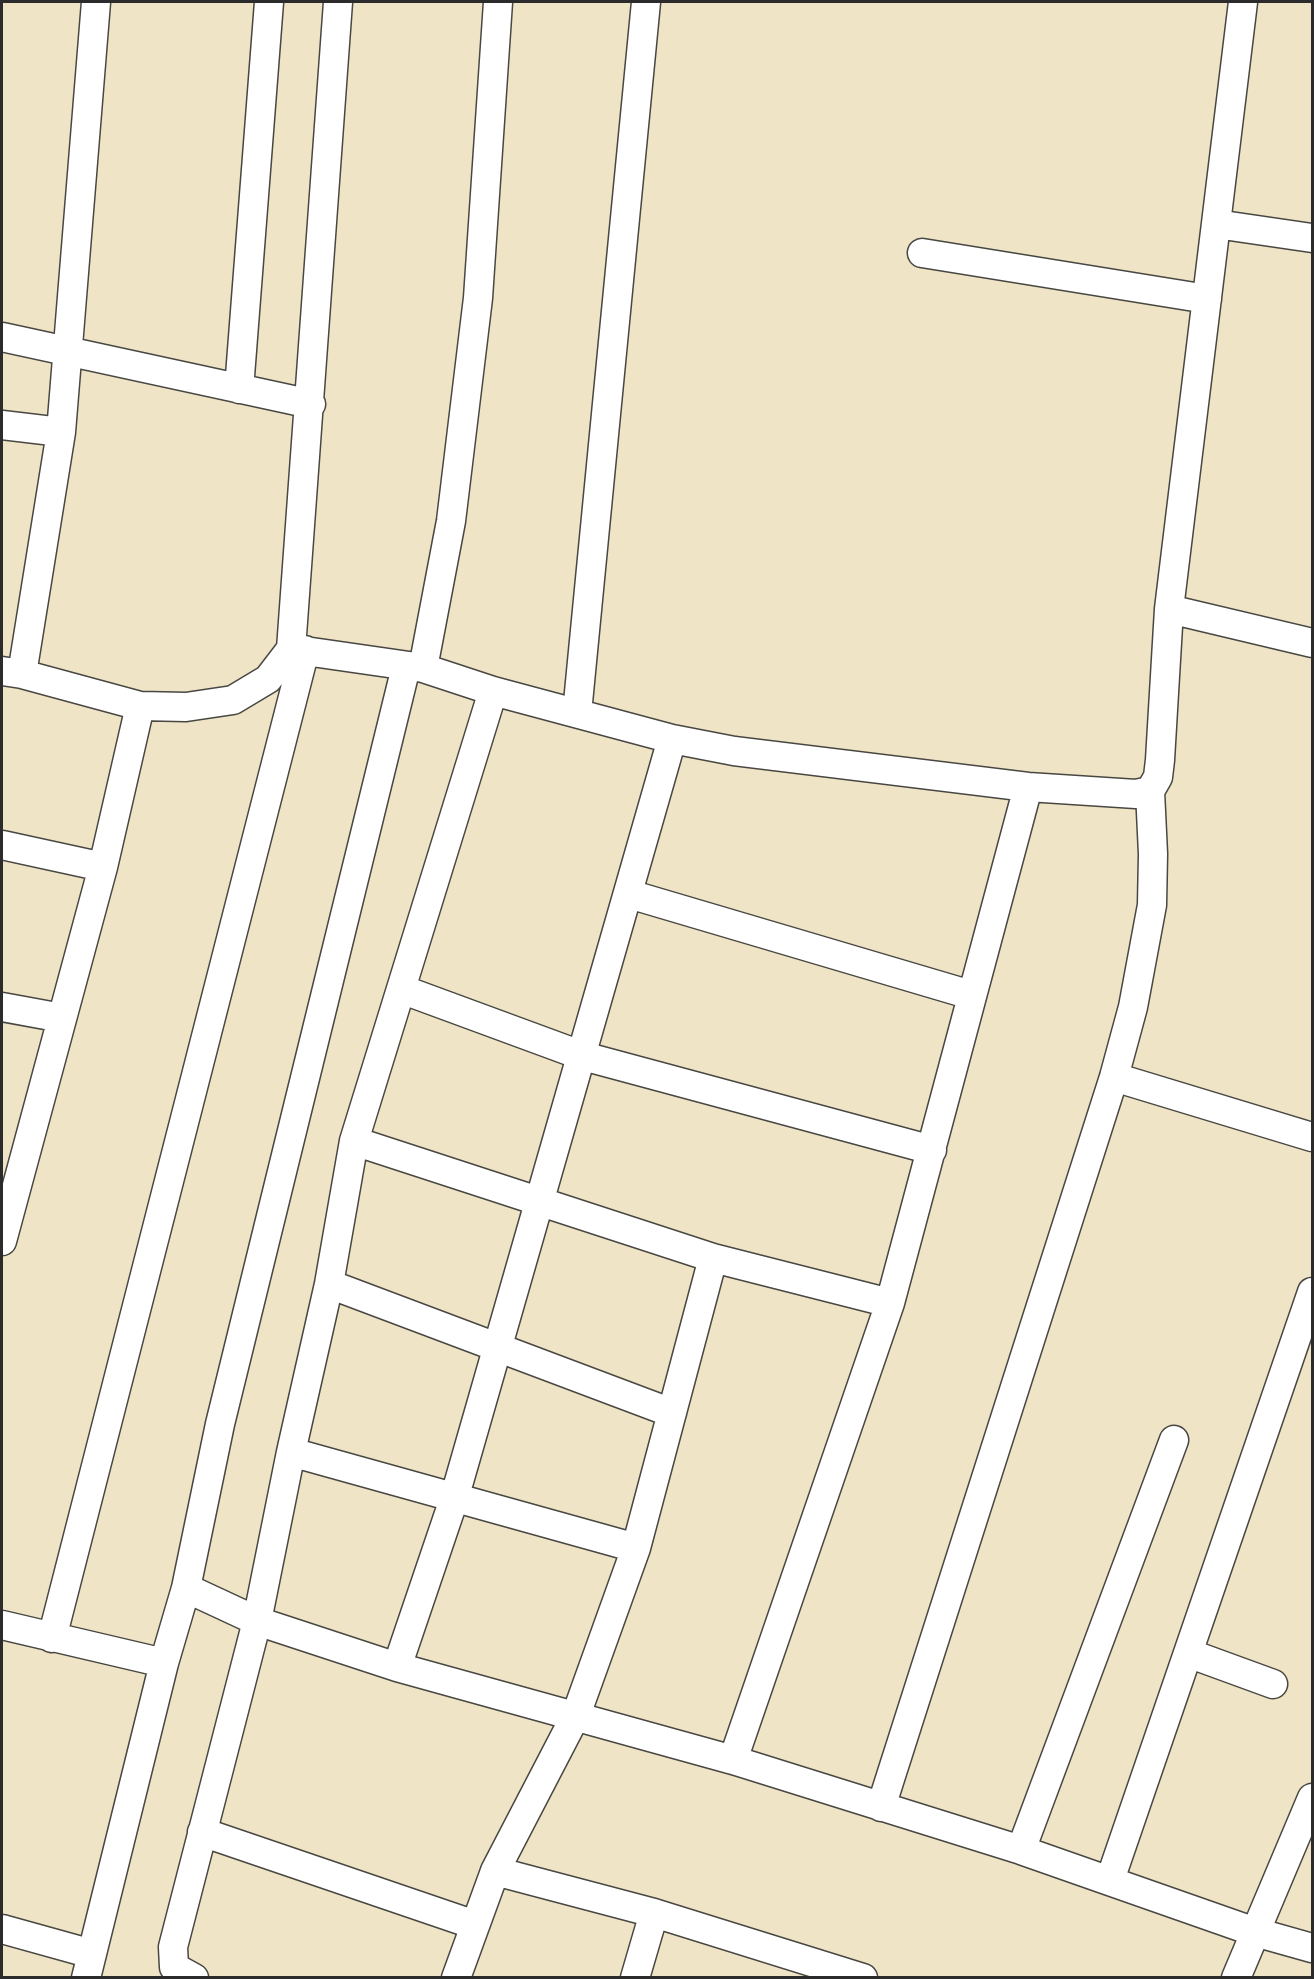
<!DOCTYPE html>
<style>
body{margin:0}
#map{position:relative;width:1314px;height:1979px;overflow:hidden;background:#efe4c6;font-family:"Indie Flower",sans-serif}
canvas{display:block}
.frame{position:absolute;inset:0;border:3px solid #2b2b2b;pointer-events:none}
</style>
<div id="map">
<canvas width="1314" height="1979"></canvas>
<div class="frame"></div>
</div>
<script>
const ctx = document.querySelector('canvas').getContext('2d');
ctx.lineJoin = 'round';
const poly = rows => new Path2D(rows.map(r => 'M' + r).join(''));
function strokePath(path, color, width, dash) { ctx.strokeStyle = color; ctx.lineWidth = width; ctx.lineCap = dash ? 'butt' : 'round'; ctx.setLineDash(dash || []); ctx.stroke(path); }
const minor = poly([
 [1216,224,1312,238],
 [922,253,1207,299],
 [2,337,311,404],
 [239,389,269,2],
 [2,425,61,432],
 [1169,609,1312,643],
 [291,649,423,668,493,691,672,739,734,751,1028,787,1136,794,1150,791,1158,777,1160,760,1169,609,1243,2],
 [423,668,451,521,478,298,498,2],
 [2,671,22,674,140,706,186,707,233,700,268,679,291,649,338,2],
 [22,674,61,432,96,2],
 [577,713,646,2],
 [2,845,103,867],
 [629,894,971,995],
 [401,989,583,1056,932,1150],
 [2,1007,62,1018],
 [1114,1077,1312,1137],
 [354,1141,713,1258,890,1303],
 [2,1241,103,867,140,706],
 [329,1284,672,1413],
 [291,1452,636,1548],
 [186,1588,257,1621,397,1667,733,1760,1021,1850,1255,1932,1312,1948],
 [2,1625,164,1663],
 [52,1638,305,650],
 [1188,1653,1273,1684],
 [397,1667,454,1499,672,739],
 [733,1760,890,1303,1028,787],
 [881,1807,1114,1077,1133,1007,1152,905,1153,854,1150,791],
 [202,1832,475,1925],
 [1021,1850,1174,1440],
 [495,1871,654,1913,863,1978],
 [1110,1880,1312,1292],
 [2,1929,92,1954],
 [86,1978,164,1663,186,1588,220,1424,406,667],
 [194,1978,174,1967,173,1947,257,1621,291,1452,329,1284,354,1141,493,691],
 [456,1978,495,1871,576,1715,636,1548,713,1258],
 [635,1978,654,1913],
 [1236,1978,1312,1798]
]);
strokePath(minor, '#484742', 31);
strokePath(minor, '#fff', 28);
</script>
